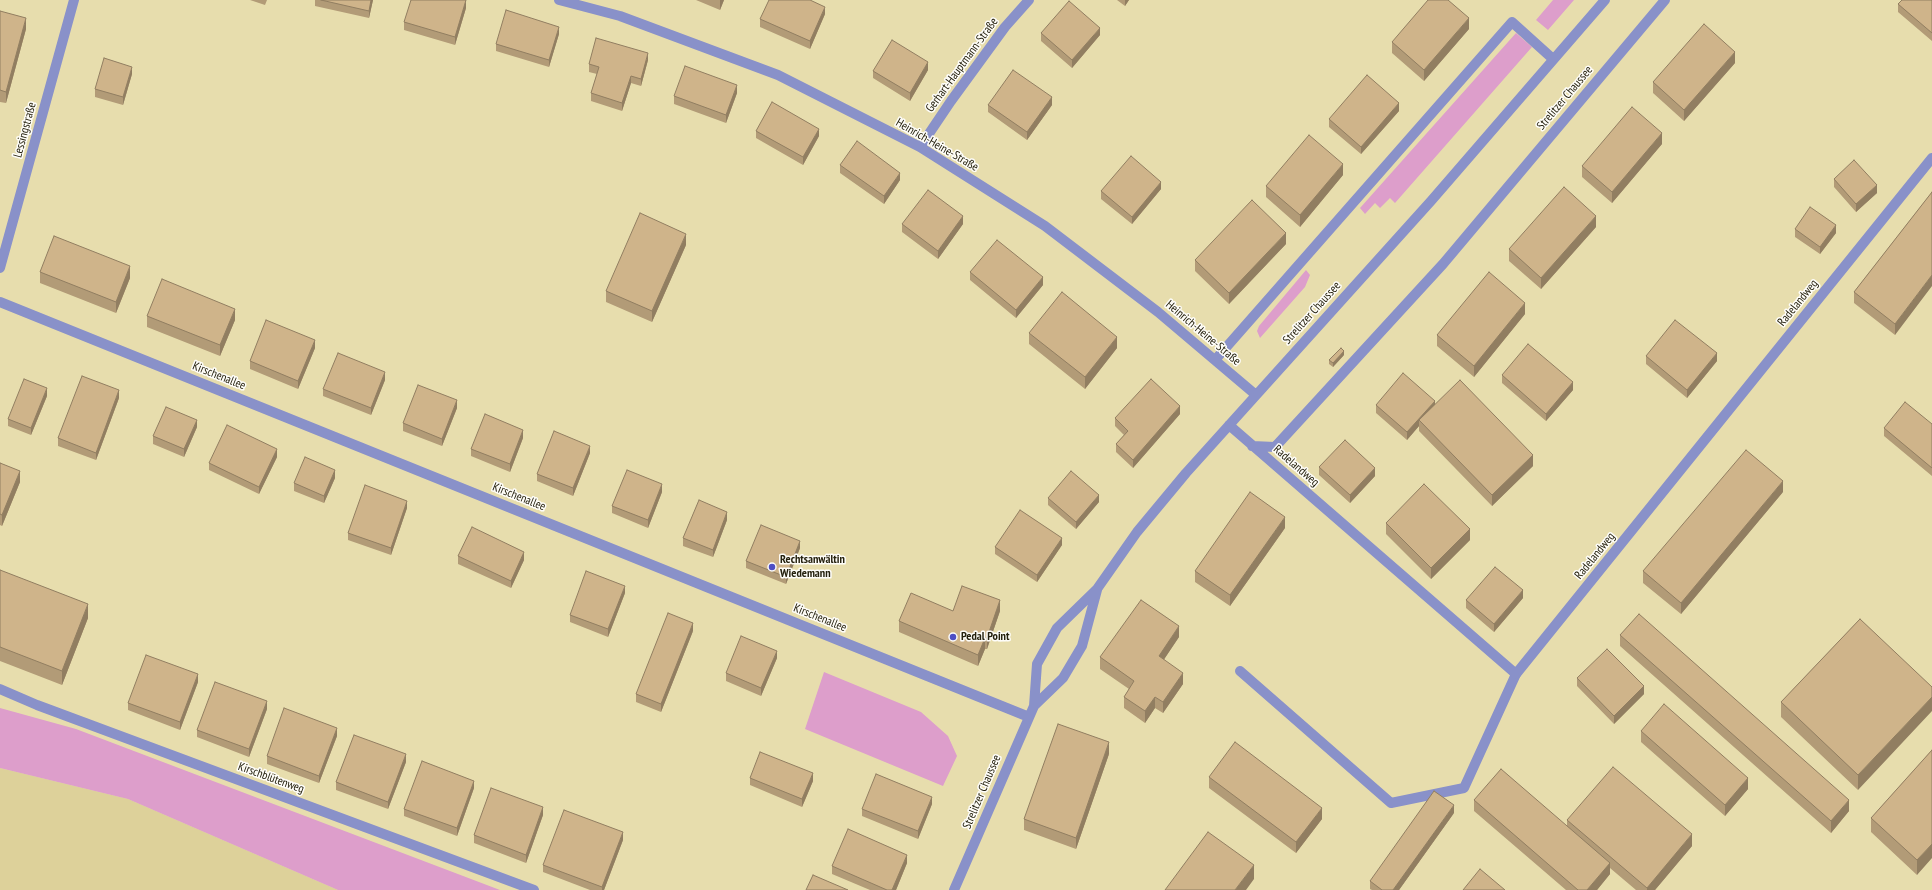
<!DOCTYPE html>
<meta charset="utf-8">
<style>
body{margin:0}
canvas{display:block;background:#e7ddad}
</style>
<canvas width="1932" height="890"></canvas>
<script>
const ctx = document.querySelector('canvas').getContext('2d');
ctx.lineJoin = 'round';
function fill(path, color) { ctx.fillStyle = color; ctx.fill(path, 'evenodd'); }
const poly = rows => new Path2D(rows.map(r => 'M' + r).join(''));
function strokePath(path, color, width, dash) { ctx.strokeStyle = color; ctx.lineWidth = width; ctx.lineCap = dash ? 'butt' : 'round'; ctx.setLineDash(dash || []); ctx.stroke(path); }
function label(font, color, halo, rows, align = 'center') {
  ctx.font = font + ' "PT Sans Narrow",sans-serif'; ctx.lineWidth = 3; ctx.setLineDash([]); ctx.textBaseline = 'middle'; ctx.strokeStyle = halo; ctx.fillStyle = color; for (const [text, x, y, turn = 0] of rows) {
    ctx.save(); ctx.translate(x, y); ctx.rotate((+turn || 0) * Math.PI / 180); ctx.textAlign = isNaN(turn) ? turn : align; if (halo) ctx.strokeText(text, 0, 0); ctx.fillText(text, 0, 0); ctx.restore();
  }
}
fill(poly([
 [0,768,128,799,338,890,0,890]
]), '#ddd19a');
fill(poly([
 [1553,0,1574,0,1548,30,1536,20],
 [1516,33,1532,47,1395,203,1390,198,1380,208,1375,203,1365,214,1360,208],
 [1306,270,1310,275,1305,287,1260,338,1257,331,1259,326],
 [824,672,921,712,948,736,957,756,943,786,805,729],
 [0,708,76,729,500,890,338,890,128,799,0,768]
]), '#dd9ecb');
strokePath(poly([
 [1240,671,1391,803,1464,788,1516,674]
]), '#8991c9', 10);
strokePath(poly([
 [559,0,620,16,778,75,920,147,1045,226,1158,312,1256,395],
 [920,147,951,101,1005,27,1029,0],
 [0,268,74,0],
 [0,302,1029,717],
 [1215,360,1512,22,1553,59],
 [1229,425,1516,674,1932,158],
 [1252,446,1275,447,1443,264,1665,0],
 [0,689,37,705,534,890],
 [1034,706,1037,664,1057,628,1097,589,1137,532,1186,473,1431,201,1605,0],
 [954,890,1034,706,1063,678,1082,646,1097,590]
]), '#8991c9', 10);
fill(poly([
 [250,0,267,0,265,5],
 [315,0,373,0,369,18,315,6],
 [696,0,724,0,720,10],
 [1117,0,1129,0,1125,6],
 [1932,0,1932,41,1898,12,1898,4],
 [466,8,455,45,404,30,404,22],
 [0,11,26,29,6,103,0,102],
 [825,14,810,49,760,27,760,19],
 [1469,29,1424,81,1392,53,1392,42],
 [1041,33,1100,35,1072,68,1041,41],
 [559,34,549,67,496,51,496,44],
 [648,60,641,86,631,83,622,111,591,101,591,93,597,74,589,72,589,64],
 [1735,63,1684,121,1653,93,1653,82],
 [928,70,910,101,873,78,873,71],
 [132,74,123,105,95,97,95,89],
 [737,93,726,123,674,104,674,96],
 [988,105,1052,105,1027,140,988,112],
 [1399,111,1361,154,1329,127,1329,119],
 [756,131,819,136,803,165,756,138],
 [1662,144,1612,203,1582,177,1582,166],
 [840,165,900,180,884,204,840,173],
 [1343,175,1300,227,1266,197,1266,186],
 [1834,179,1877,193,1856,212,1834,187],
 [1161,189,1132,224,1101,199,1101,191],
 [1932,192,1895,335,1854,303,1854,292],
 [902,224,963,224,938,259,902,232],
 [1596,227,1541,289,1509,261,1509,249],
 [1795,229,1836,233,1820,254,1795,237],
 [1286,244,1229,304,1195,271,1195,260],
 [686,245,652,322,606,302,606,291],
 [40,272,130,278,116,313,40,283],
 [970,272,1043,285,1016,318,970,280],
 [1525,314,1474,377,1437,346,1437,335],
 [147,316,235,320,220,356,147,327],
 [1029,333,1117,348,1085,389,1029,344],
 [315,348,298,389,250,369,250,361],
 [1344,355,1333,367,1329,364,1329,360],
 [1646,356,1717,361,1687,398,1646,364],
 [1502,375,1573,390,1546,421,1502,383],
 [385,380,371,415,323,396,323,389],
 [47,396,31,435,8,426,8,419],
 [119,398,96,460,58,446,58,438],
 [1376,405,1435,405,1533,466,1492,506,1419,431,1419,426,1407,440,1376,413],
 [457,408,442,446,403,431,403,423],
 [1180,414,1133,468,1116,452,1116,444,1124,435,1115,426,1115,418],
 [1932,424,1932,476,1884,436,1884,428],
 [197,427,184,457,153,444,153,436],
 [523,438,510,472,471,456,471,449],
 [590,453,573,496,537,481,537,474],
 [277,457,259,494,209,470,209,463],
 [0,463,20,482,2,526,0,525],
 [1319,467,1375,476,1350,503,1319,475],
 [335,478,324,503,294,491,294,483],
 [662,492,648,528,612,513,612,506],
 [1783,492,1681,614,1643,583,1643,571],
 [1048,498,1099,502,1076,529,1048,505],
 [407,508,391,555,348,540,348,533],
 [727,520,713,557,683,546,683,538],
 [1386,523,1470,540,1431,579,1386,534],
 [1285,528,1230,606,1195,582,1195,571],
 [1062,545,1037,582,995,554,995,547],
 [800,548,786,584,746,568,746,561],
 [458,556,524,560,511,588,458,564],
 [0,570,88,618,62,685,0,661],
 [625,593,608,637,570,622,570,615],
 [1523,598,1494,632,1466,608,1466,600],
 [953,611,1000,611,987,649,985,649,978,666,899,632,899,621],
 [1860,619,1858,790,1781,717,1781,702],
 [693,631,661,712,636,702,636,694],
 [1620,635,1849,811,1831,833,1620,646],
 [1179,637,1164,659,1183,684,1163,713,1155,708,1145,723,1124,708,1124,697,1129,689,1100,669,1100,657],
 [777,658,761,696,726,681,726,673],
 [1577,678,1644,694,1614,724,1577,686],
 [198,682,180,730,128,710,128,703],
 [267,709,249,757,197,737,197,730],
 [1641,731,1748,789,1725,816,1641,742],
 [337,736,319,783,267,764,267,756],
 [1932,750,1917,875,1871,832,1871,818],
 [1109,754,1076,849,1024,830,1024,819],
 [406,762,388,809,336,790,336,782],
 [1209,777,1322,819,1296,853,1209,788],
 [750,778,813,781,802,807,750,785],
 [474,788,457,836,404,816,404,809],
 [1474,800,1567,826,1567,820,1692,846,1655,890,1636,890,1610,868,1610,874,1597,890,1566,890,1474,811],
 [932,804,918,839,862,816,862,809],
 [1454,813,1399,890,1372,890,1370,889,1370,881],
 [543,815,526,863,474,843,474,835],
 [623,840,604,890,590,890,543,872,543,865],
 [907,863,896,890,870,890,832,874,832,866]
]), '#b29b77');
fill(poly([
 [371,0,373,0,369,18,369,11],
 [466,0,466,8,455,45,455,37],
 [720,0,724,0,720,10],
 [1125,0,1129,0,1125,6],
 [825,7,825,14,810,49,810,41],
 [26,18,26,29,6,103,6,92],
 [1469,18,1469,29,1424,81,1424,70],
 [559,27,559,34,549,67,549,60],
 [1100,28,1100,35,1072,68,1072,60],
 [1735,52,1735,63,1684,121,1684,110],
 [648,53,648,60,641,86,641,79],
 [928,62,928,70,910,101,910,93],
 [132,67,132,74,123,105,123,97],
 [631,76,631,83,622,111,622,103],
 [737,85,737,93,726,123,726,115],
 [1052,97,1052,105,1027,140,1027,132],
 [1399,103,1399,111,1361,154,1361,147],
 [819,129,819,136,803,165,803,157],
 [1662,133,1662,144,1612,203,1612,192],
 [1343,164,1343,175,1300,227,1300,215],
 [900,173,900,180,884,204,884,196],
 [1161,182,1161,189,1132,224,1132,217],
 [1877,185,1877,193,1856,212,1856,204],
 [963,216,963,224,938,259,938,251],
 [1596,216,1596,227,1541,289,1541,278],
 [1836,225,1836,233,1820,254,1820,247],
 [1286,233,1286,244,1229,304,1229,293],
 [686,234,686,245,652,322,652,311],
 [130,266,130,278,116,313,116,302],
 [1932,275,1932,286,1895,335,1895,324],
 [1043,277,1043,285,1016,318,1016,310],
 [1525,303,1525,314,1474,377,1474,366],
 [235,309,235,320,220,356,220,345],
 [1117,337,1117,348,1085,389,1085,377],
 [315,340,315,348,298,389,298,381],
 [1344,351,1344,355,1333,367,1333,363],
 [1717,353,1717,361,1687,398,1687,390],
 [385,372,385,380,371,415,371,408],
 [1573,382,1573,390,1546,421,1546,414],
 [47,388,47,396,31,435,31,428],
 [119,390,119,398,96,460,96,453],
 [457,400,457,408,442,446,442,439],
 [1435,401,1435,408,1419,420,1419,426,1407,440,1407,432],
 [1180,406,1180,414,1133,468,1133,460],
 [197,420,197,427,184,457,184,449],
 [523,430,523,438,510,472,510,464],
 [590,446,590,453,573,496,573,488],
 [277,449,277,457,259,494,259,487],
 [1533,455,1533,466,1492,506,1492,495],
 [1375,468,1375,476,1350,503,1350,495],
 [335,470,335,478,324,503,324,496],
 [20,471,20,482,2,526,2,515],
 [1783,481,1783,492,1681,614,1681,603],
 [662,484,662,492,648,528,648,520],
 [1099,495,1099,502,1076,529,1076,522],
 [407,501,407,508,391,555,391,548],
 [727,512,727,520,713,557,713,550],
 [1285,517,1285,528,1230,606,1230,595],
 [1470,529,1470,540,1431,579,1431,568],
 [1062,538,1062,545,1037,582,1037,575],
 [800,541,800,548,786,584,786,577],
 [524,552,524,560,511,588,511,581],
 [625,586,625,593,608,637,608,629],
 [1523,590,1523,598,1494,632,1494,624],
 [1000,600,1000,611,987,649,987,638],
 [88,604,88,618,62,685,62,671],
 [693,623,693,631,661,712,661,704],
 [1179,626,1179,637,1159,667,1159,656],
 [985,638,985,649,978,666,978,655],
 [777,651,777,658,761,696,761,688],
 [1183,673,1183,684,1163,713,1163,702],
 [198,674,198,682,180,730,180,722],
 [1644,686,1644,694,1614,724,1614,716],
 [1155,697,1155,708,1145,723,1145,711],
 [1932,697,1932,711,1858,790,1858,775],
 [267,701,267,709,249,757,249,749],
 [337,728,337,736,319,783,319,776],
 [1109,742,1109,754,1076,849,1076,838],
 [406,754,406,762,388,809,388,802],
 [813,773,813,781,802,807,802,799],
 [1748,778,1748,789,1725,816,1725,805],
 [474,781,474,788,457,836,457,828],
 [932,797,932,804,918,839,918,831],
 [1849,800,1849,811,1831,833,1831,821],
 [1454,805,1454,813,1399,890,1393,890],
 [543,807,543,815,526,863,526,855],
 [1322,808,1322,819,1296,853,1296,842],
 [623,832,623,840,604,890,602,890,602,887],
 [1692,834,1692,846,1655,890,1647,890,1647,888],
 [1932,844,1932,858,1917,875,1917,860],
 [907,855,907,863,896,890,892,890],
 [1610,863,1610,874,1597,890,1587,890],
 [1254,865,1254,879,1246,890,1235,890]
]), '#917e61');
const building = poly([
 [321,0,371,0,369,11,321,0],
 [411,0,466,0,455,37,404,22,411,0],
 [769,0,810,0,825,7,810,41,760,19,769,0],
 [1428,0,1448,0,1469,18,1424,70,1392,42,1428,0],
 [1902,0,1932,0,1932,33,1898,4,1902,0],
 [1069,1,1100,28,1072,60,1041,33,1069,1],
 [506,10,559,27,549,60,496,44,506,10],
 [0,11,26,18,6,92,0,90,0,11],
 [1704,24,1735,52,1684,110,1653,82,1704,24],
 [596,38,648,53,641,79,631,76,622,103,591,93,599,67,589,64,596,38],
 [892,40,928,62,910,93,873,71,892,40],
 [104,58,132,67,123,97,95,89,104,58],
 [685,66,737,85,726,115,674,96,685,66],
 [1013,70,1052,97,1027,132,988,105,1013,70],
 [1367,75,1399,103,1361,147,1329,119,1367,75],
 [772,102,819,129,803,157,756,131,772,102],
 [1632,107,1662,133,1612,192,1582,166,1632,107],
 [1309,135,1343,164,1300,215,1266,186,1309,135],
 [857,141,900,173,884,196,840,165,857,141],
 [1131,156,1161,182,1132,217,1101,191,1131,156],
 [1854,160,1877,185,1856,204,1834,179,1854,160],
 [1564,187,1596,216,1541,278,1509,249,1564,187],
 [928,190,963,216,938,251,902,224,928,190],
 [1932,192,1932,275,1895,324,1854,292,1932,192],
 [1252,200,1286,233,1229,293,1195,260,1252,200],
 [1810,207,1836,225,1820,247,1795,229,1810,207],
 [640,213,686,234,652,311,606,291,640,213],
 [54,236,130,266,116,302,40,272,54,236],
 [997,240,1043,277,1016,310,970,272,997,240],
 [1489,272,1525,303,1474,366,1437,335,1489,272],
 [162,279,235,309,220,345,147,316,162,279],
 [1062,292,1117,337,1085,377,1029,333,1062,292],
 [266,320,315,340,298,381,250,361,266,320],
 [1675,320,1717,353,1687,390,1646,356,1675,320],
 [1528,344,1573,382,1546,414,1502,375,1528,344],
 [1341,348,1344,351,1333,363,1329,360,1341,348],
 [338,353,385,372,371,408,323,389,338,353],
 [1403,373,1435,401,1407,432,1376,405,1403,373],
 [82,376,119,390,96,453,58,438,82,376],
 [24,379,47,388,31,428,8,419,24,379],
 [1151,379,1180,406,1133,460,1116,444,1128,431,1115,418,1151,379],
 [1460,380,1533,455,1492,495,1419,420,1460,380],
 [418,385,457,400,442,439,403,423,418,385],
 [1905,402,1932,424,1932,468,1884,428,1905,402],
 [166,407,197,420,184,449,153,436,166,407],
 [485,414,523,430,510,464,471,449,485,414],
 [227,425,277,449,259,487,209,463,227,425],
 [554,431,590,446,573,488,537,474,554,431],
 [1345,440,1375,468,1350,495,1319,467,1345,440],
 [1746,450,1783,481,1681,603,1643,571,1746,450],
 [305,457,335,470,324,496,294,483,305,457],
 [0,463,20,471,2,515,0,514,0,463],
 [627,470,662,484,648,520,612,506,627,470],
 [1071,471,1099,495,1076,522,1048,498,1071,471],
 [1424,484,1470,529,1431,568,1386,523,1424,484],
 [365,485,407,501,391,548,348,533,365,485],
 [1250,492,1285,517,1230,595,1195,571,1250,492],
 [699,500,727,512,713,550,683,538,699,500],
 [1020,510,1062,538,1037,575,995,547,1020,510],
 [761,525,800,541,786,577,746,561,761,525],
 [472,527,524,552,511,581,458,556,472,527],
 [1495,567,1523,590,1494,624,1466,600,1495,567],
 [0,570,88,604,62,671,0,647,0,570],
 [586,571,625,586,608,629,570,615,586,571],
 [962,586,1000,600,987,638,985,638,978,655,899,621,911,593,953,611,962,586],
 [1141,600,1179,626,1159,656,1183,673,1163,702,1155,697,1145,711,1124,697,1134,681,1100,657,1141,600],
 [668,613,693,623,661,704,636,694,668,613],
 [1639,614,1849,800,1831,821,1620,635,1639,614],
 [1860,619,1932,687,1932,697,1858,775,1781,702,1860,619],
 [741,636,777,651,761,688,726,673,741,636],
 [1607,649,1644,686,1614,716,1577,678,1607,649],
 [146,655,198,674,180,722,128,703,146,655],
 [215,682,267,701,249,749,197,730,215,682],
 [1664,704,1748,778,1725,805,1641,731,1664,704],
 [284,708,337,728,319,776,267,756,284,708],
 [1058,724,1109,742,1076,838,1024,819,1058,724],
 [354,735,406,754,388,802,336,782,354,735],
 [1235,742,1322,808,1296,842,1209,777,1235,742],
 [1932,750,1932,844,1917,860,1871,818,1932,750],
 [760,752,813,773,802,799,750,778,760,752],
 [422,761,474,781,457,828,404,809,422,761],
 [1613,767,1692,834,1647,888,1567,820,1613,767],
 [1501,769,1610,863,1587,890,1578,890,1474,800,1501,769],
 [876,774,932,797,918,831,862,809,876,774],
 [491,788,543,807,526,855,474,835,491,788],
 [1434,791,1454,805,1393,890,1382,890,1370,881,1434,791],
 [564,810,623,832,602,887,543,865,564,810],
 [848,829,907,855,892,890,887,890,832,866,848,829],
 [1208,832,1254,865,1235,890,1165,890,1208,832],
 [1480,869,1505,890,1463,890,1480,869],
 [813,875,848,890,806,890,813,875]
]);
fill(building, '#cfb48a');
strokePath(building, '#917e61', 1);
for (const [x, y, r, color] of [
 [772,567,4,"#4e4ec4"],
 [953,637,4,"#4e4ec4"]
]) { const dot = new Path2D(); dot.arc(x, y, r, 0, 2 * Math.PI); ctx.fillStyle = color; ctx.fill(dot); strokePath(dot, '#fefdf9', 1.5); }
label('12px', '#25210e', '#fefdf9', [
 ["Gerhart-Hauptmann-Straße",962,65,-54],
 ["Strelitzer Chaussee",1565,98,-50],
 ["Lessingstraße",25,130,-75],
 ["Heinrich-Heine-Straße",937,145,30],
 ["Radelandweg",1798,303,-51],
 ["Strelitzer Chaussee",1312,313,-48],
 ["Heinrich-Heine-Straße",1203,333,40],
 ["Kirschenallee",219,376,22],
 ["Radelandweg",1296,466,41],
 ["Kirschenallee",519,497,22],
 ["Radelandweg",1595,556,-51],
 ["Kirschenallee",820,618,22],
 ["Kirschblütenweg",271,778,20],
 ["Strelitzer Chaussee",982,792,-67]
]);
label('bold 12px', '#25210e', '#fefdf9', [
 ["Rechtsanwältin",780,560],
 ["Wiedemann",780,574],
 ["Pedal Point",961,637]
], 'left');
</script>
